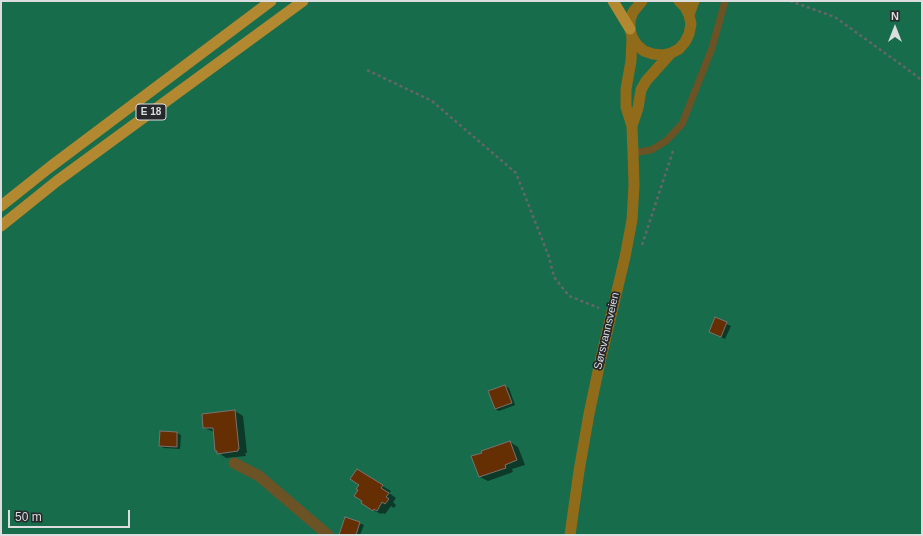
<!DOCTYPE html>
<meta charset="utf-8">
<style>
body{margin:0}
#map{position:relative;width:923px;height:536px;overflow:hidden;background:#26282b;font-family:Arial,sans-serif}
canvas{display:block}
.frame{position:absolute;inset:0;border:2px solid #dbdddf;pointer-events:none}
.north{position:absolute;left:875px;top:8px;width:40px;height:40px;-webkit-text-stroke:3px #26282b;paint-order:stroke;rotate:0deg;font-size:11px;font-weight:700;line-height:16px;text-align:center;color:#dbdddf}
.north::after{content:'';display:block;margin:auto;width:14px;height:18px;background:#dbdddf;clip-path:polygon(50% 0,100% 100%,50% 72%,0 100%)}
.scale{position:absolute;left:8px;top:510px;width:122px;height:18px;box-sizing:border-box;border:2px solid #dbdddf;border-top:0;padding-left:5px;font-size:12px;line-height:14px;white-space:nowrap;color:#dbdddf;-webkit-text-stroke:3px #26282b;paint-order:stroke}
</style>
<div id="map">
<canvas width="923" height="536"></canvas>
<div class="frame"></div>
<div class="north">N</div>
<div class="scale">50 m</div>
</div>
<script>
const ctx = document.querySelector('canvas').getContext('2d');
ctx.lineJoin = 'round';
function fill(path, color) { ctx.fillStyle = color; ctx.fill(path, 'evenodd'); }
const poly = rows => new Path2D(rows.map(r => 'M' + r).join(''));
function strokePath(path, color, width, dash) { ctx.strokeStyle = color; ctx.lineWidth = width; ctx.lineCap = dash ? 'butt' : 'round'; ctx.setLineDash(dash || []); ctx.stroke(path); }
function label(font, color, halo, rows, align = 'center') {
  ctx.font = font + ' Arial,sans-serif'; ctx.lineWidth = 3.5; ctx.setLineDash([]); ctx.textBaseline = 'middle'; ctx.strokeStyle = halo; ctx.fillStyle = color; for (const [text, x, y, turn = 0] of rows) {
    ctx.save(); ctx.translate(x, y); ctx.rotate((+turn || 0) * Math.PI / 180); ctx.textAlign = isNaN(turn) ? turn : align; if (halo) ctx.strokeText(text, 0, 0); ctx.fillText(text, 0, 0); ctx.restore();
  }
}
fill(poly([
 [1,1,922,1,922,535,1,535]
]), '#176c4b');
fill(poly([
 [715,319,731,326,725,339,714,334],
 [505,386,509,388,515,405,499,411,495,409,489,392],
 [235,411,243,416,247,453,245,453,246,456,226,458,216,451,214,432,204,428],
 [161,432,177,433,181,435,180,449,164,448,160,446],
 [510,442,518,447,525,465,512,469,513,472,488,481,480,477],
 [357,471,391,491,389,493,396,498,393,502,396,505,394,508,391,506,385,514,382,513,381,514,373,510,359,490,360,485],
 [346,518,364,525,360,535,340,535]
]), '#0007');
const building = poly([
 [715,317,727,322,721,337,709,332,715,317],
 [505,385,512,403,495,409,488,391,505,385],
 [235,410,239,449,238,449,238,451,217,454,217,451,215,451,213,428,203,428,202,414,235,410],
 [160,431,177,432,177,447,159,446,160,431],
 [510,441,517,460,505,465,506,468,479,477,471,456,482,453,481,451,510,441],
 [357,469,383,485,381,488,389,493,386,497,389,499,385,504,382,502,377,511,374,509,373,511,361,503,362,501,354,496,358,490,356,489,359,485,350,479,357,469],
 [345,517,360,522,356,535,339,535,345,517]
]);
fill(building, '#652e03');
strokePath(building, '#787370', 1);
strokePath(poly([
 [790,1,835,17,918,77,922,82],
 [367,70,432,101,516,173,549,257,554,277,569,296,599,308],
 [642,245,673,151]
]), '#646668', 2.5, [3, 3]);
strokePath(poly([
 [633,153,651,150,666,141,682,124,712,48,725,1]
]), '#6b5326', 7);
strokePath(poly([
 [234,463,259,476,328,535]
]), '#6b5326', 11);
strokePath(poly([
 [642,1,633,12,630,20,630,29,632,37,637,45,644,51,653,54,662,55,671,53,679,49,685,42,689,34,691,24,689,15,685,7,679,1],
 [689,15,694,1],
 [632,126,638,108,641,90,646,81,671,53],
 [570,535,579,471,589,414,600,362,625,257,632,220,634,185,633,153,632,126,626,107,626,89,631,61,632,37]
]), '#906b19', 11);
strokePath(poly([
 [613,1,630,29],
 [1,206,50,167,271,1],
 [1,226,57,181,303,1]
]), '#b28830', 11);
for (const [x, y, w] of [
 [151,112,30]
]) { const box = new Path2D(); box.roundRect(x - w / 2, y - 8, w, 16, 3); ctx.fillStyle = '#26282b'; ctx.fill(box); strokePath(box, '#dbdddf', 1); }
label('bold 10px', '#dbdddf', null, [
 ["E 18",151,112]
]);
label('11px', '#dbdddf', '#26282b', [
 ["Sørsvannsveien",607,331,-77]
]);
</script>
